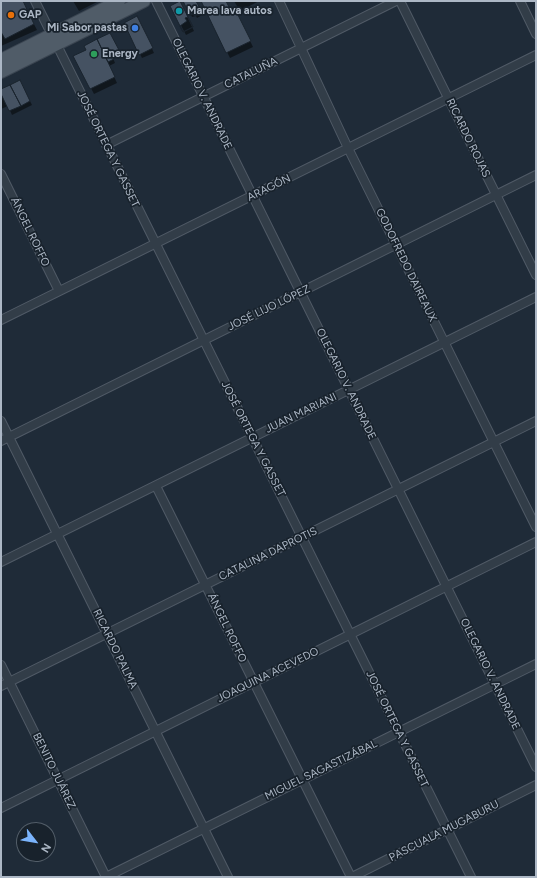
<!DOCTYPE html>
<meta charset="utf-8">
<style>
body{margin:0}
#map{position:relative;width:537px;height:878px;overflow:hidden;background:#1f2b38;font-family:Figtree,sans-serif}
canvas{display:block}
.frame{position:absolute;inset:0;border:2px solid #acb7c5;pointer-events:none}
.north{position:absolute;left:16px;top:822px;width:40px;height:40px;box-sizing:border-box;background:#18222c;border:1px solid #535e69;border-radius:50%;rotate:121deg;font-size:11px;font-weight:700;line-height:16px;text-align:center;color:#acb7c5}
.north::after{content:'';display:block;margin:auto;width:14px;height:18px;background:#7bb4fc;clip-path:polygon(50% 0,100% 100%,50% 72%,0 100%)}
</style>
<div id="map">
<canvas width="537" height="878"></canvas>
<div class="frame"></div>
<div class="north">N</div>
</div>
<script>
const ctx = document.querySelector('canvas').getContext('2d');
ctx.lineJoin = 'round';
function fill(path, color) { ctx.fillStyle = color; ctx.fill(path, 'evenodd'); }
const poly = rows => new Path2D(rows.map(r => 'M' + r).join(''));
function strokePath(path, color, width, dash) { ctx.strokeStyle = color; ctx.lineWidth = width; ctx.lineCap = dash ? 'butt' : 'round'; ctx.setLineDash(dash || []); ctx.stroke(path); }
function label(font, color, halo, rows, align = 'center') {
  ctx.font = font + ' Figtree,sans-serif'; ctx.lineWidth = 3.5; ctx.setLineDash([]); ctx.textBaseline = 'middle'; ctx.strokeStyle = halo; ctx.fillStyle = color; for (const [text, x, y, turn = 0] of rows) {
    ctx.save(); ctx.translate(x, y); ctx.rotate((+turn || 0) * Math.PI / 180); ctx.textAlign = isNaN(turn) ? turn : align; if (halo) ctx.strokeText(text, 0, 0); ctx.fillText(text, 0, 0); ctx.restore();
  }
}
fill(poly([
 [1,1,22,1,37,30,1,46],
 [73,1,99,1,79,11],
 [195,1,202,15,197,18,196,16,192,17,185,2],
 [202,1,226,1,233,16,240,20,253,47,230,58],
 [234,1,259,1,240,11],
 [171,6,182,6,194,31,186,35],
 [139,21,154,53,142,58,140,54],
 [110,34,120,54,113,58,115,63,109,66,117,83,94,94,75,57,87,50,85,46],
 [22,85,32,105,12,115,8,106,1,109,1,90]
]), '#0007');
const building = poly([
 [1,1,23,1,34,24,5,39,1,32,1,1],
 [180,1,193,27,183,32,170,6,180,1],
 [183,1,196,1,202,12,195,16,194,14,190,15,183,1],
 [201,1,226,1,233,15,237,13,251,41,226,53,201,1],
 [137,16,153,48,139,55,124,23,137,16],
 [188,17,193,27,183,32,180,26,187,21,185,18,188,17],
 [110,33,119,50,111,54,114,59,108,62,97,39,110,33],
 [97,39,115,77,90,89,73,56,86,50,84,46,97,39],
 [20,80,30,101,21,106,10,85,20,80],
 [10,85,21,106,9,111,1,94,1,89,10,85]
]);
fill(building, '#455262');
strokePath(building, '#1a242e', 1);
const street = poly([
 [35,1,471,877],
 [156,1,536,767],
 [279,1,348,148,536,527],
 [400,1,536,275],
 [520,1,536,34],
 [106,145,396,1],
 [1,174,59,291],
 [1,320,536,55],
 [1,421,228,877],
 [1,441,536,175],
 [156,486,351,877],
 [1,562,536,297],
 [1,665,106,877],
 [1,686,536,421],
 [1,808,536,542],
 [106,877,536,664],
 [352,877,536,785]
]);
const primary = poly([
 [1,60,119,1],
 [1,72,144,1]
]);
strokePath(street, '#505a66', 10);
strokePath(primary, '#3c4652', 14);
strokePath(street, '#323d48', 8);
strokePath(primary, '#505c68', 12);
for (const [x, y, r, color] of [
 [179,11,4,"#0f9aa8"],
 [11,15,4,"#e8710a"],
 [135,28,4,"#3f7fe0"],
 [94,54,4,"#2e9e5b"]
]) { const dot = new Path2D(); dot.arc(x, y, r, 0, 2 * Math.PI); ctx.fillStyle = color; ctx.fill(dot); strokePath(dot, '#18222c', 1.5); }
label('bold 11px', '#acb7c5', '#18222c', [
 ["Marea lava autos",187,11],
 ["GAP",19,15],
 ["Mi Sabor pastas",127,28,"right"],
 ["Energy",102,54]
], 'left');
label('11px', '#acb7c5', '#18222c', [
 ["CATALUÑA",251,73,-26],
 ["OLEGARIO V. ANDRADE",202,94,64],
 ["RICARDO ROJAS",468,138,64],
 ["JOSÉ ORTEGA Y GASSET",108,149,64],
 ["ARAGÓN",269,188,-26],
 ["ÁNGEL ROFFO",30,232,64],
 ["GODOFREDO DAIREAUX",406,265,64],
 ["JOSÉ LIJO LÓPEZ",269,308,-26],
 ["OLEGARIO V. ANDRADE",346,384,64],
 ["JUAN MARIANI",301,413,-26],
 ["JOSÉ ORTEGA Y GASSET",253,439,63],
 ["CATALINA DAPROTIS",268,554,-26],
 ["ÁNGEL ROFFO",227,628,64],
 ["RICARDO PALMA",115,649,64],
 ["OLEGARIO V. ANDRADE",490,674,64],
 ["JOAQUINA ACEVEDO",268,675,-26],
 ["JOSÉ ORTEGA Y GASSET",397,729,64],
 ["MIGUEL SAGASTIZÁBAL",321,770,-26],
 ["BENITO JUÁREZ",54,771,64],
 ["PASCUALA MUGABURU",444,831,-27]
]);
</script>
